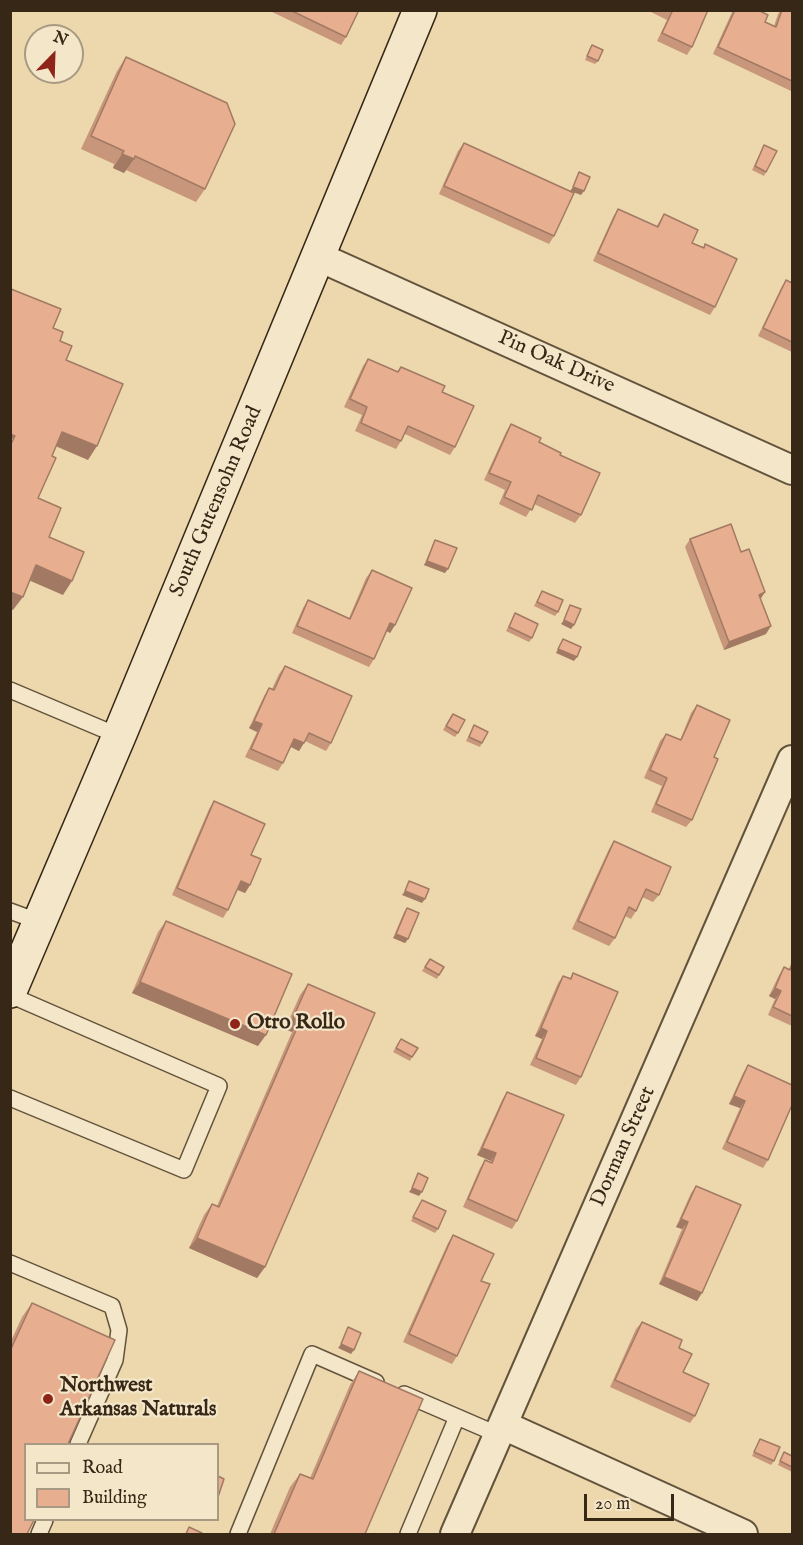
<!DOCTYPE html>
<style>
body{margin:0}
#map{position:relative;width:803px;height:1545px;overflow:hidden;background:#ecd8ac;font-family:"IM FELL English",serif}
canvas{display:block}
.frame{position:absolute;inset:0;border:12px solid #372717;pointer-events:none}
.legend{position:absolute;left:24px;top:1443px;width:195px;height:78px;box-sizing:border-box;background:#f3e6c9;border:2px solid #a89a82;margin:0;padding:8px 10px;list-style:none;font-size:18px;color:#372717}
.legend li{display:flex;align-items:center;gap:12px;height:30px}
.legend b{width:30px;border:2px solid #a89a82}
.north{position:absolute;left:24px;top:24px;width:60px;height:60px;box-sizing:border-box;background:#f3e6c9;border:2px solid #a89a82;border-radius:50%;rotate:23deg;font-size:16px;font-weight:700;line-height:24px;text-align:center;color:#372717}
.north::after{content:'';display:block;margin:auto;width:21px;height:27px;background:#8f2418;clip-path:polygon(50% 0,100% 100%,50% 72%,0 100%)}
.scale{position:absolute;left:584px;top:1494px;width:90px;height:27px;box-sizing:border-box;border:3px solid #372717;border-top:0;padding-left:8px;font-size:18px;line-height:21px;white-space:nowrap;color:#372717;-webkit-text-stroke:4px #f3e6c9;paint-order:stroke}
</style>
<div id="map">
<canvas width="803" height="1545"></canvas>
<div class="frame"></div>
<ul class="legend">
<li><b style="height:8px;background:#f3e6c9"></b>Road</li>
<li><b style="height:16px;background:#e7ae8f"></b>Building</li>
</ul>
<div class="north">N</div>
<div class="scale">20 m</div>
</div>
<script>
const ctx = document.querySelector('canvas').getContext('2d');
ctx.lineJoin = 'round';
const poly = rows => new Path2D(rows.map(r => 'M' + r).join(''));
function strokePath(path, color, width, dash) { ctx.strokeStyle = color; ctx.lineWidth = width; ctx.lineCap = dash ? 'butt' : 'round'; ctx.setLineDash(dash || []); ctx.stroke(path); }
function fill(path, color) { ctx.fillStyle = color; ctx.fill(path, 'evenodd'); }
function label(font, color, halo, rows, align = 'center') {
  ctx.font = font + ' "IM FELL English",serif'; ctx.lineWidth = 4.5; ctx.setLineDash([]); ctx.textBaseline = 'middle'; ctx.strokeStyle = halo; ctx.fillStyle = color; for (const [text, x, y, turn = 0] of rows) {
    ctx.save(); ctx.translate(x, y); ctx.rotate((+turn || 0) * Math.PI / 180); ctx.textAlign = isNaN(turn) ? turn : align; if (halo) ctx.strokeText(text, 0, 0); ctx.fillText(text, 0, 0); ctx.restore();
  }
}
const lane = poly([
 [10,690,119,736],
 [10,911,40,922],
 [10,995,219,1086,184,1170,10,1098],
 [10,1263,112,1306,119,1330,115,1360,78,1444],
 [404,1394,499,1435],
 [39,1534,45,1520],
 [238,1534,312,1354,376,1382],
 [408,1534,457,1417]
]);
const street = poly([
 [319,257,792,470],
 [503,1425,743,1534],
 [455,1534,792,760]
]);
const secondary = poly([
 [10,991,119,736,420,10]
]);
strokePath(lane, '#64533c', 18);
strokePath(street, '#64533c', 32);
strokePath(secondary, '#372717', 36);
strokePath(lane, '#f3e6c9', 15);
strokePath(street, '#f3e6c9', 28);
strokePath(secondary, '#f3e6c9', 33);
fill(poly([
 [268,10,359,10,346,37,341,45],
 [647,10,708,10,692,47,687,55,657,41,667,20],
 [733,10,758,10,765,22,774,26,778,14,781,10,792,11,792,89,791,91,713,54],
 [592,45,598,61,595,64,585,60],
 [126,57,205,189,196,202,126,170,124,173,113,168,114,164,81,149,117,71],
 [464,143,554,236,549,244,439,194,458,151],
 [764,145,766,172,764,176,752,170],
 [618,209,656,227,664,214,692,243,703,248,705,244,715,307,710,315,593,261,613,217],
 [786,280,792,283,792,352,758,336,781,288],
 [368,359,398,372,401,367,442,392,455,447,450,455,405,434,401,441,396,449,355,431,362,415,344,407,363,366],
 [511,424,539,442,581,515,575,523,534,504,526,517,499,504,505,490,484,480,506,432],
 [690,539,741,552,765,592,760,599,766,634,724,650,685,547],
 [435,540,445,573,424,565,433,544],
 [372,570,395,625,390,633,387,631,374,659,369,667,292,633,303,608,308,600,349,618,366,578],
 [542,591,558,612,555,616,534,606],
 [515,613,532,638,529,642,506,631],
 [285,666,331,743,326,751,305,741,299,751,291,747,283,763,278,771,245,757,257,732,249,728,264,696,269,688,272,689,279,674],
 [697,705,714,757,692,820,686,827,651,812,662,786,644,778,660,741,666,734,680,740,691,713],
 [453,714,458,733,455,737,443,730],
 [474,725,482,743,480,747,466,741],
 [214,801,251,855,250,885,245,893,237,889,228,910,223,918,172,895,209,809],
 [614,841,659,895,653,902,642,897,636,911,631,919,625,916,615,938,609,946,572,929,609,849],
 [407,908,408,939,405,943,393,938,404,912],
 [166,921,258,1046,132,993,158,932],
 [430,959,439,975,437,979,422,971],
 [792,961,792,1026,768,1015,775,999,769,996,779,975,784,967,789,969],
 [573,973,581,1077,576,1085,530,1065,542,1039,535,1036,558,983,563,976,570,978],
 [308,984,265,1267,257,1278,189,1248,204,1215,212,1204,217,1206,292,1032,285,1029,300,995],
 [401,1039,412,1057,410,1061,393,1052],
 [748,1065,768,1160,763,1168,722,1149,740,1108,729,1104,743,1073],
 [507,1092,517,1221,512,1229,463,1207,480,1168,485,1160,490,1163,491,1161,477,1155,502,1100],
 [696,1186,697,1301,659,1284,682,1229,676,1227,691,1193],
 [422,1200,438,1229,435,1233,411,1221],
 [453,1235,481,1281,457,1356,452,1364,403,1342,448,1243],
 [32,1303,10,1534,10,1343,22,1317],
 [642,1322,679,1348,683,1372,695,1416,690,1423,610,1387,636,1329],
 [359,1371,365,1534,270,1534,290,1487,300,1474,310,1478,350,1385],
 [760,1439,774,1461,771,1465,752,1456],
 [784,1452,792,1456,792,1472,778,1465]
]), '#c7967b');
fill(poly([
 [122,154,134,159,124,173,113,168],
 [573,187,584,191,581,195,570,191],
 [62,432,97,446,88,460,53,445],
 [10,434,15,436,10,442],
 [427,561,448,569,445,573,424,565],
 [36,565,72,581,63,595,26,579],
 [10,592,23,597,13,610,10,609],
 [765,592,760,600,759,595],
 [564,620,574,625,571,629,561,624],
 [390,623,395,625,390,633,385,630],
 [771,626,766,634,724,650,729,642],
 [558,649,577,657,574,661,556,653],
 [254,721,262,724,257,732,249,728],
 [294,739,304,743,299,751,289,746],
 [241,881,250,885,245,893,235,889],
 [405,891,425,899,422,903,402,895],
 [396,934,408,939,405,943,393,938],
 [140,982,266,1035,258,1046,132,993],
 [775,988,781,991,775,999,769,996],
 [293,1018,300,1021,292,1032,285,1029],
 [541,1028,547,1031,542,1039,535,1036],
 [734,1096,745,1101,740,1108,729,1104],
 [482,1148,496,1153,491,1161,477,1155],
 [412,1188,422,1192,419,1196,409,1192],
 [681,1219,688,1222,682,1229,676,1227],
 [197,1238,265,1267,257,1278,189,1248],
 [664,1277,702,1293,697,1301,659,1284],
 [341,1344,354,1350,351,1354,338,1348]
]), '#a27a64');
const building = poly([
 [290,10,359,10,346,37,290,10],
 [669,10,708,10,692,47,662,33,672,12,669,10],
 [735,10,758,10,768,15,765,22,776,27,782,10,792,11,792,81,718,47,735,10],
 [592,45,603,50,598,61,587,56,592,45],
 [126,57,227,103,235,124,205,189,135,156,134,159,122,154,124,151,91,136,126,57],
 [464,143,574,193,554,236,444,186,464,143],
 [764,145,777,151,766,172,755,166,764,145],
 [579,172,590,177,584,191,573,187,579,172],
 [618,209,658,227,664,214,698,230,692,243,704,248,705,244,737,259,715,307,598,253,618,209],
 [786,280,792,283,792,342,763,328,786,280],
 [11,289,61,309,53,328,63,332,60,341,72,346,66,360,123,384,97,446,62,432,52,456,56,458,38,498,61,508,49,537,84,552,72,581,36,565,23,597,10,592,10,446,15,436,10,434,11,289],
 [368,359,398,372,401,367,445,386,442,392,474,406,455,447,408,426,401,441,361,423,367,407,350,399,368,359],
 [511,424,541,438,539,442,561,453,560,455,600,473,581,515,538,495,532,510,504,497,511,482,489,473,511,424],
 [731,524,741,552,749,549,765,592,759,595,771,626,729,642,690,539,731,524],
 [435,540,457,548,448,569,427,561,435,540],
 [372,570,412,588,395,625,390,623,374,659,297,626,308,600,350,619,372,570],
 [542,591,563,600,558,612,537,602,542,591],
 [570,605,581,609,574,625,564,620,570,605],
 [515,613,538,624,532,638,509,627,515,613],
 [563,639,581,647,577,657,558,649,563,639],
 [285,666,352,696,331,743,309,733,304,743,294,739,283,763,251,749,262,724,254,721,269,688,274,690,285,666],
 [697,705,730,720,714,757,718,759,692,820,656,804,667,778,650,770,666,734,681,740,697,705],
 [453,714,465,720,458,733,446,726,453,714],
 [474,725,488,732,482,743,469,737,474,725],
 [214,801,265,824,251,855,261,859,250,885,241,881,228,910,177,888,214,801],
 [614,841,671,867,659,895,646,889,636,911,629,907,615,938,578,921,614,841],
 [409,881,429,889,425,899,405,891,409,881],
 [407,908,419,913,408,939,396,934,407,908],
 [166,921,292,974,266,1035,140,982,166,921],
 [430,959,444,967,439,975,425,967,430,959],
 [792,965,792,1016,773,1007,781,991,775,988,784,967,790,970,792,965],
 [573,973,618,992,581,1077,536,1058,547,1031,541,1028,563,976,571,979,573,973],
 [308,984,375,1013,265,1267,197,1238,212,1204,219,1207,300,1021,293,1018,308,984],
 [401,1039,418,1048,412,1057,396,1048,401,1039],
 [748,1065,792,1085,792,1105,768,1160,727,1142,745,1101,734,1096,748,1065],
 [507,1092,564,1115,517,1221,468,1199,485,1160,492,1163,496,1153,482,1148,507,1092],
 [418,1173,428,1178,422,1192,412,1188,418,1173],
 [696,1186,741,1205,702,1293,664,1277,688,1222,681,1219,696,1186],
 [422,1200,446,1211,438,1229,413,1217,422,1200],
 [453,1235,494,1254,481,1281,490,1284,457,1356,409,1334,453,1235],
 [32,1303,115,1340,68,1444,26,1444,26,1520,34,1520,27,1534,10,1534,10,1351,32,1303],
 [642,1322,682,1340,679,1348,692,1354,683,1372,709,1384,695,1416,615,1380,642,1322],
 [348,1327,361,1333,354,1350,341,1344,348,1327],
 [359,1371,423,1399,365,1534,274,1534,300,1474,313,1479,359,1371],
 [760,1439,780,1447,774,1461,754,1452,760,1439],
 [784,1452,792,1456,792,1467,780,1461,784,1452],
 [218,1476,224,1479,218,1497,218,1476],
 [189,1527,202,1533,202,1534,186,1534,189,1527]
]);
fill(building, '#e7ae8f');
strokePath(building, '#a27a64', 1.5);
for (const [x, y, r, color] of [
 [235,1024,6,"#8f2418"],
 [48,1399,6,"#8f2418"]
]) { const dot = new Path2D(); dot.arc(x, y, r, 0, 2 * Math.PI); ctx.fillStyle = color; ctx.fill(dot); strokePath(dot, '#f3e6c9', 2); }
label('21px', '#372717', '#f3e6c9', [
 ["Pin Oak Drive",556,363,24],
 ["South Gutensohn Road",217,502,-67],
 ["Dorman Street",624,1147,-66]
]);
label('bold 21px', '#372717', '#f3e6c9', [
 ["Otro Rollo",247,1024],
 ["Northwest",60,1387],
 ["Arkansas Naturals",60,1411]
], 'left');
</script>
